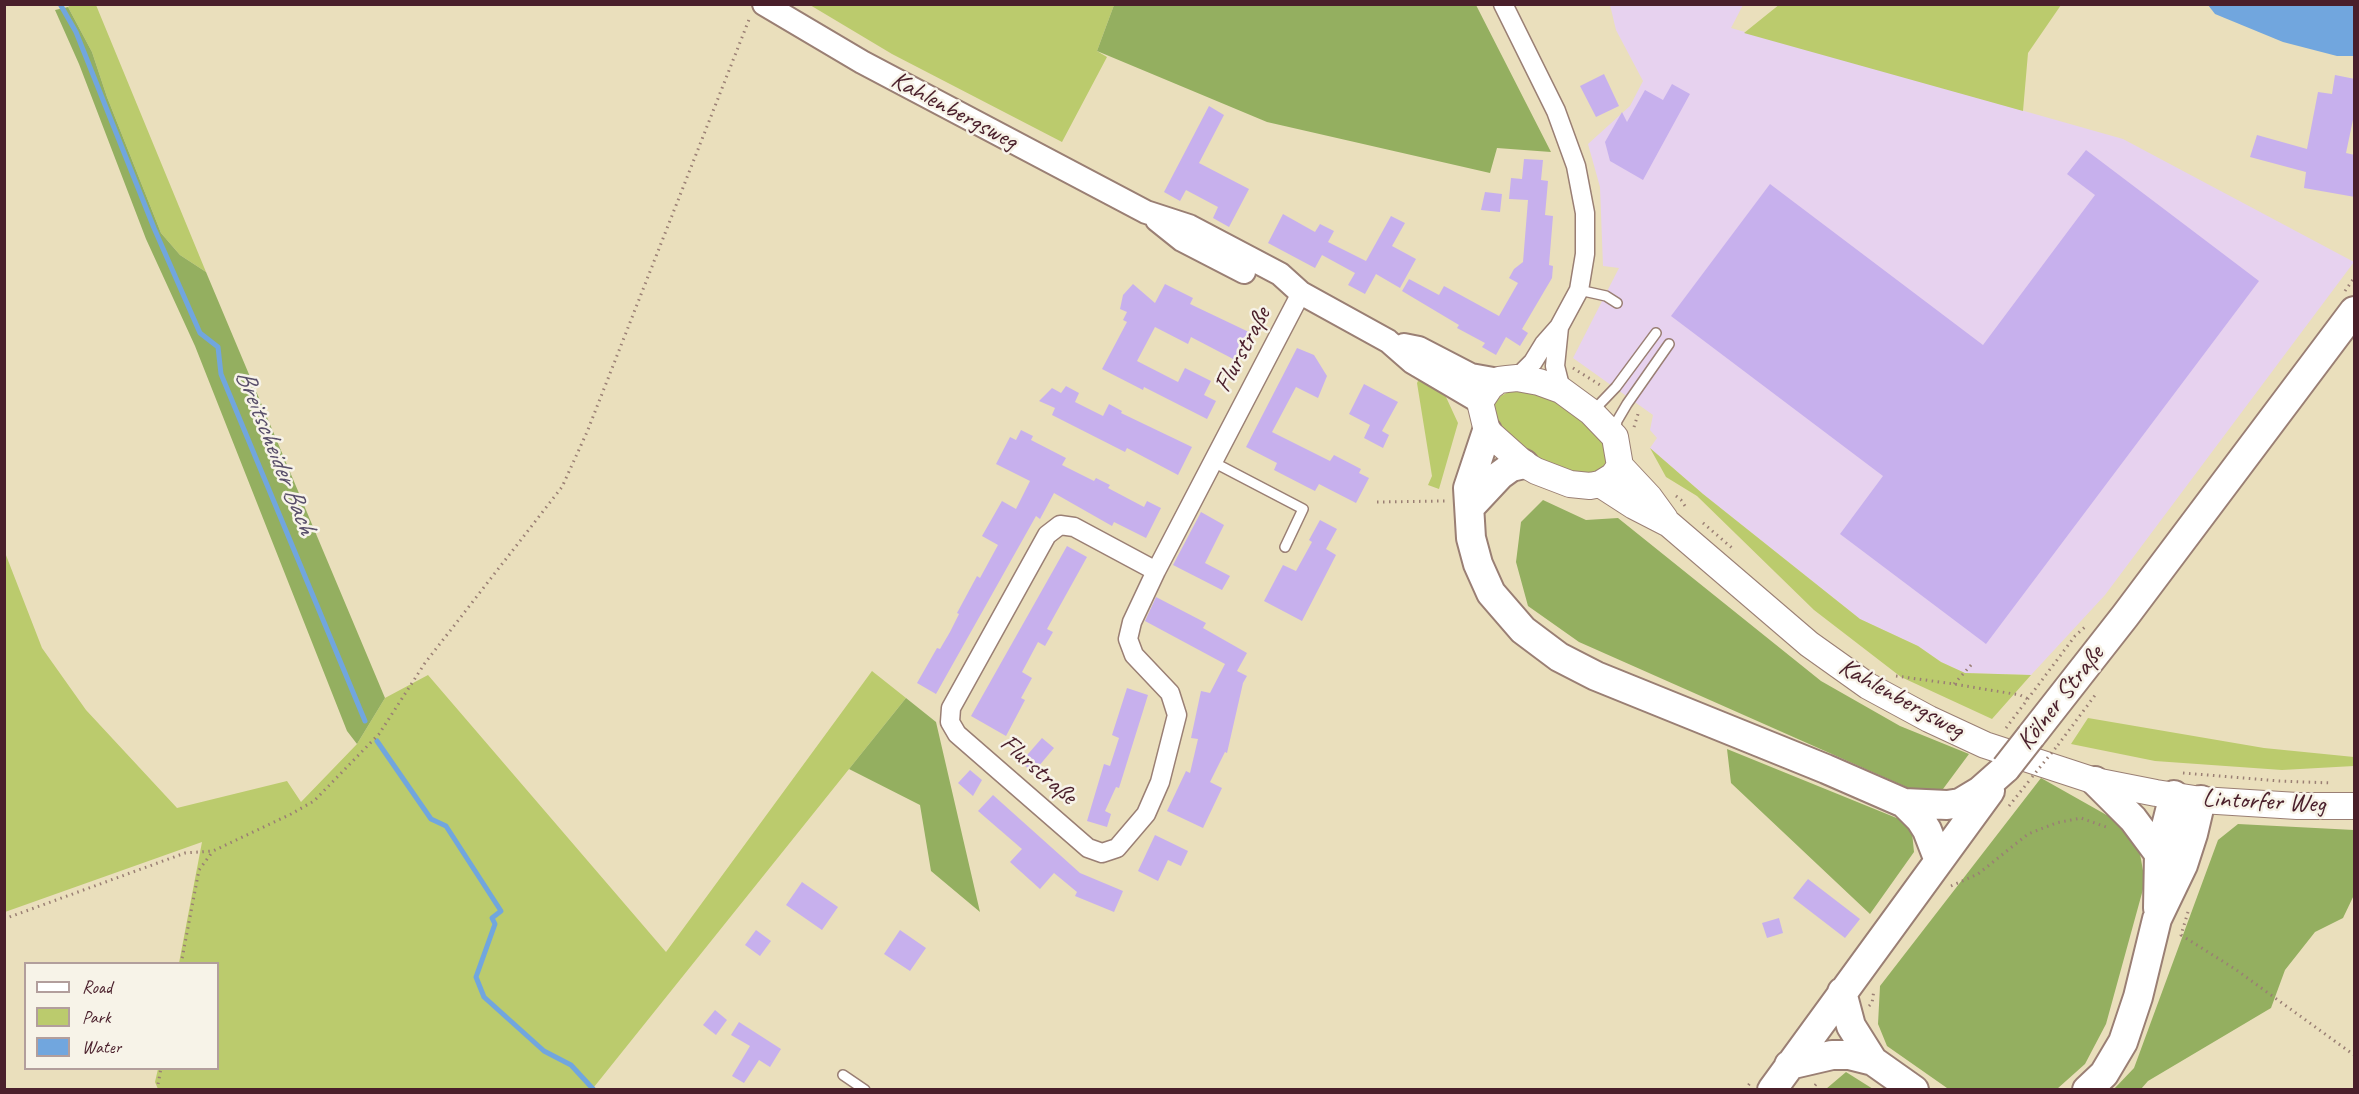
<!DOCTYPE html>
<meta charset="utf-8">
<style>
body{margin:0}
#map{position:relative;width:2359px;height:1094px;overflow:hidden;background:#eadfbc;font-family:Caveat,sans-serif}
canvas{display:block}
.frame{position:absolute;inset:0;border:6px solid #4a1f2b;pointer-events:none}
.legend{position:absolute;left:24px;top:962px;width:195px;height:108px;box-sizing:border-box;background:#f7f3e8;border:2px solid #b29e9c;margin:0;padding:8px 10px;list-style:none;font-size:18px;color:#4a1f2b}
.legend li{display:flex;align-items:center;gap:12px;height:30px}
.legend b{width:30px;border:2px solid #b29e9c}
</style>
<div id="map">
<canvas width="2359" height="1094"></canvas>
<div class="frame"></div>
<ul class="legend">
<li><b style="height:8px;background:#fff"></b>Road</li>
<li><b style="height:16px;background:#bbcb6d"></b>Park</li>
<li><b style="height:16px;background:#71a6de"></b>Water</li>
</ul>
</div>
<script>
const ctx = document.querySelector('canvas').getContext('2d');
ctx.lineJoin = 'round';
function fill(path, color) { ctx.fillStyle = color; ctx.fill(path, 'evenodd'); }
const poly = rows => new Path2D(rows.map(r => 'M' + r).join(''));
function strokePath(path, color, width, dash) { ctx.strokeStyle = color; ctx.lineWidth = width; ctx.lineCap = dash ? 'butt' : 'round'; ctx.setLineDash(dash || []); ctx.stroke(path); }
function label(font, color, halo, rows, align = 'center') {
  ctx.font = font + ' Caveat,sans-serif'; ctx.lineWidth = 5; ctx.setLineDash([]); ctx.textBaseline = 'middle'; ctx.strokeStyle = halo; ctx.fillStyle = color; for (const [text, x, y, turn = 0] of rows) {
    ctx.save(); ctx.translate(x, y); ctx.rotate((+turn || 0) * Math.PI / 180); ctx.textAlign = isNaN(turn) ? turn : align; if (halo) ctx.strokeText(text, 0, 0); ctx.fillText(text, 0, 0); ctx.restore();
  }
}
fill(poly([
 [1610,5,1743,5,1731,28,2123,139,2354,262,2105,595,2031,675,1965,673,1941,662,1918,646,1860,619,1703,494,1650,448,1657,438,1650,430,1653,415,1573,358,1619,268,1603,266,1600,187,1588,144,1630,106,1643,81,1616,30]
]), '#e7d2ef');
fill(poly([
 [1780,4,2061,4,2061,5,2028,53,2023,111,1744,33],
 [71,5,96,5,206,272,180,255,161,233,107,97,92,52,68,7],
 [810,5,1114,5,1097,51,1107,57,1062,142,892,54],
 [1420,377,1446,397,1458,423,1439,489,1428,485,1432,476,1417,383],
 [1512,390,1550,396,1574,413,1606,445,1612,464,1589,475,1562,470,1513,445,1491,413,1492,406,1501,396],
 [1650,448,1703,494,1860,619,1918,646,1941,662,1965,673,2031,675,1992,719,1901,677,1814,610,1697,496,1666,477],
 [4,550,42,648,86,710,177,808,287,781,301,802,357,744,385,698,428,675,666,952,872,671,906,698,594,1087,596,1089,158,1089,155,1082,158,1069,218,1068,218,964,179,963,202,842,5,912],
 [2088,718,2264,748,2354,757,2354,766,2282,770,2155,761,2071,744]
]), '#bbcb6d');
fill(poly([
 [1114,5,1476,5,1551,152,1497,148,1490,173,1267,122,1097,51],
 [68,7,92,52,107,97,161,233,180,255,206,272,385,698,357,744,347,731,195,346,146,239,79,64,55,10],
 [1543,500,1586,520,1618,518,1821,681,1900,726,1969,754,1943,789,1913,790,1579,642,1528,606,1516,562,1521,522],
 [906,698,936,722,980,912,931,871,920,805,849,769],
 [1727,749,1904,821,1912,832,1914,852,1870,914,1731,783],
 [2041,778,2119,822,2139,848,2145,882,2106,1024,2085,1064,2057,1089,1947,1088,1887,1046,1878,1024,1880,986],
 [2238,824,2354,830,2354,895,2343,918,2315,932,2285,970,2271,1008,2148,1081,2141,1089,2114,1089,2134,1068,2218,840],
 [1846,1072,1873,1089,1826,1089]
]), '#94af60');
fill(poly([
 [2208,5,2354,5,2354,56,2337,56,2283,42,2215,14]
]), '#71a6de');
strokePath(poly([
 [60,4,76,32,154,228,200,333,218,347,221,374,365,721],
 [377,741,431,819,446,826,501,911,492,918,495,924,476,977,484,997,544,1051,571,1065,594,1090]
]), '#71a6de', 5);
fill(poly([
 [1604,74,1619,106,1596,117,1580,86],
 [2335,75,2355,79,2355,110,2346,153,2355,155,2355,197,2304,188,2306,172,2250,157,2257,135,2307,149,2318,92,2332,94],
 [1672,84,1690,94,1643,180,1610,161,1605,142,1622,112,1627,122,1645,90,1663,100],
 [1209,106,1224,115,1199,163,1249,189,1229,227,1213,218,1218,207,1186,190,1180,201,1164,192],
 [2086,150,2259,281,1986,644,1840,534,1883,476,1671,316,1770,184,1983,345,2095,195,2067,174],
 [1524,159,1543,160,1541,180,1548,181,1545,215,1553,216,1549,265,1553,266,1552,278,1522,329,1528,333,1520,346,1506,337,1496,355,1482,347,1485,343,1457,328,1459,325,1402,291,1409,279,1439,295,1444,286,1499,316,1518,283,1509,278,1514,269,1523,262,1528,200,1509,199,1511,178,1522,179],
 [1485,192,1502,194,1500,212,1481,210],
 [1283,214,1315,232,1320,224,1334,231,1328,242,1366,261,1391,216,1405,223,1392,246,1416,259,1400,288,1376,274,1365,294,1348,285,1355,273,1322,255,1315,268,1268,243],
 [1133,284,1155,303,1165,284,1193,298,1190,304,1251,333,1237,361,1191,337,1188,344,1155,327,1137,361,1178,382,1185,368,1211,381,1204,395,1216,401,1207,419,1144,387,1143,390,1102,369,1127,322,1123,320,1127,312,1120,309,1123,295],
 [1297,348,1314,355,1327,376,1318,398,1296,387,1272,432,1330,461,1334,455,1361,469,1359,473,1369,478,1356,503,1319,484,1315,491,1307,487,1274,470,1277,463,1246,447],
 [1364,384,1398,402,1382,431,1389,435,1383,448,1364,438,1370,425,1349,414],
 [1066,386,1079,393,1075,402,1103,416,1109,404,1122,411,1121,413,1192,447,1178,475,1127,448,1125,452,1052,415,1055,408,1039,401,1052,388,1061,393],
 [1021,430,1033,436,1031,440,1066,458,1062,465,1094,481,1096,478,1110,485,1108,488,1144,507,1147,501,1161,508,1146,538,1114,522,1112,526,1054,493,1040,519,1036,516,936,694,917,683,937,648,940,649,950,632,959,614,957,613,977,576,980,578,998,545,982,536,1002,501,1016,509,1030,481,996,464,1010,437,1016,440],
 [1201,512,1224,525,1205,563,1230,576,1222,590,1173,565],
 [1320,520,1337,529,1326,549,1336,555,1302,621,1264,601,1283,565,1296,571,1312,542,1309,540],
 [1067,546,1087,557,1047,629,1053,632,1045,646,1038,642,1022,672,1032,678,1021,698,1025,700,1006,736,971,716],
 [1156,597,1206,623,1203,628,1247,653,1237,671,1247,676,1243,683,1227,753,1225,752,1210,782,1222,788,1203,828,1167,811,1186,771,1190,773,1198,739,1191,738,1201,691,1210,693,1225,664,1145,621],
 [1127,688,1148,695,1119,788,1116,787,1105,811,1111,814,1107,827,1087,821,1104,764,1110,766,1119,738,1112,735],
 [1042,738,1054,748,1033,773,1021,762],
 [970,770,982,780,973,796,958,783],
 [993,795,1080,873,1123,891,1114,912,1075,896,1077,892,1054,873,1040,889,1010,862,1022,849,978,811],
 [1155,835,1188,851,1181,866,1168,860,1158,881,1138,871],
 [1808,879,1860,919,1845,938,1793,898],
 [802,882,838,907,822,930,786,905],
 [1779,918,1783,933,1767,938,1762,923],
 [756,930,771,941,760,956,745,945],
 [900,930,926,948,910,971,884,954],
 [715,1010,727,1020,716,1035,703,1025],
 [739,1022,781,1049,770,1067,759,1060,744,1083,732,1076,750,1046,731,1035]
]), '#c7b0ed');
const service = poly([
 [1579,290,1606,296,1617,303],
 [1593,411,1616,387,1656,333],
 [1615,432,1617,421,1627,404,1669,344],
 [1213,462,1303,509,1285,547],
 [843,1075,865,1090]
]);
const minor = poly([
 [1503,4,1556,111,1576,166,1585,213,1585,254,1579,290,1559,327,1544,344,1533,362,1517,378],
 [1559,327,1555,366,1561,390],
 [1156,571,1132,622,1128,639,1134,655,1170,693,1177,715,1160,782,1146,814,1117,848,1102,853,1088,848,957,734,950,722,951,708,1047,535,1060,525,1074,527,1156,571,1301,293]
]);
const tertiary = poly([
 [764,4,862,62,1146,212,1189,226,1280,274,1301,293,1388,341,1412,362,1480,402],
 [1157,220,1182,240,1244,272],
 [1404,345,1419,348,1471,375,1499,380]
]);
const secondary = poly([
 [1620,466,1613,476,1600,484,1590,486,1570,484,1536,471,1524,464,1487,431,1480,402,1490,387,1499,380,1507,379,1517,378,1539,382,1561,390,1591,412,1615,437,1620,466,1649,497,1665,519],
 [1600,484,1634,506,1669,524,1809,644,1868,686,1929,719,1985,745,2095,781,2156,793,2201,800,2297,806,2354,806]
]);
const primary = poly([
 [1487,431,1468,488,1471,538,1478,564,1491,593,1523,630,1559,657,1596,676,1826,769,1904,803,1947,805,1960,803,1980,791,2006,768],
 [1471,506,1500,475,1511,467,1524,464],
 [2031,736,2125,616,2354,311],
 [2095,781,2133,819,2159,854],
 [1904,803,1920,819,1927,830,1939,861],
 [2158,908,2159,854,2174,795],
 [1842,992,1851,1026,1873,1061],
 [1789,1065,1832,1055,1849,1055,1873,1061,1914,1090],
 [1772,1090,1990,791],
 [2087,1090,2104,1074,2123,1042,2138,997,2157,919,2183,865,2193,834,2201,800]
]);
strokePath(service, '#9a7f74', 12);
strokePath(minor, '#9a7f74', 21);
strokePath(tertiary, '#9a7f74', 26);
strokePath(secondary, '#9a7f74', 28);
strokePath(primary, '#9a7f74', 32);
strokePath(poly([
 [2345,291,2354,278],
 [1573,368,1600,385],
 [1634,427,1638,414],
 [1676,496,1681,500,1687,509],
 [1377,502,1445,501],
 [1703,523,1732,548],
 [1896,676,1954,684,2020,695,2028,699],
 [1954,684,1972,664],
 [2006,728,2075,636,2086,626],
 [2058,745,2096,694],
 [2183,773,2279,781,2332,783],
 [2009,806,2029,781],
 [1951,886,1978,874,2028,834,2056,823,2081,818,2109,828],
 [2188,912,2181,935,2235,969,2354,1055],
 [4,919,185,853,213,851,291,814,314,801,379,734,425,663,562,487,587,432,750,17],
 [181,964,199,870,213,851],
 [1869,1006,1872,1003,1874,990],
 [157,1090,161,1068],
 [1745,1090,1750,1083],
 [1811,1090,1818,1082]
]), '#9a7f74', 3, [1.5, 4.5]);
strokePath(service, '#fff', 9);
strokePath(minor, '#fff', 18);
strokePath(tertiary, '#fff', 22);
strokePath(secondary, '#fff', 26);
strokePath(primary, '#fff', 28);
const primaryBridge = poly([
 [2006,768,2031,736]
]);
strokePath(primaryBridge, '#9a7f74', 32, []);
strokePath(poly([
 [2032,777,2058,745]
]), '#9a7f74', 3, [1.5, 4.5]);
strokePath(primaryBridge, '#fff', 28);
label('26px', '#4a1f2b', '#f7f3e8', [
 ["Kahlenbergsweg",954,111,28],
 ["Flurstraße",1243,350,-62],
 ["Kölner Straße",2061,698,-52],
 ["Kahlenbergsweg",1901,699,29],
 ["Flurstraße",1038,770,41],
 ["Lintorfer Weg",2264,802,3]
]);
label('italic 27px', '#584e6a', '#f7f3e8', [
 ["Breitscheider Bach",275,452,68]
]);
</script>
